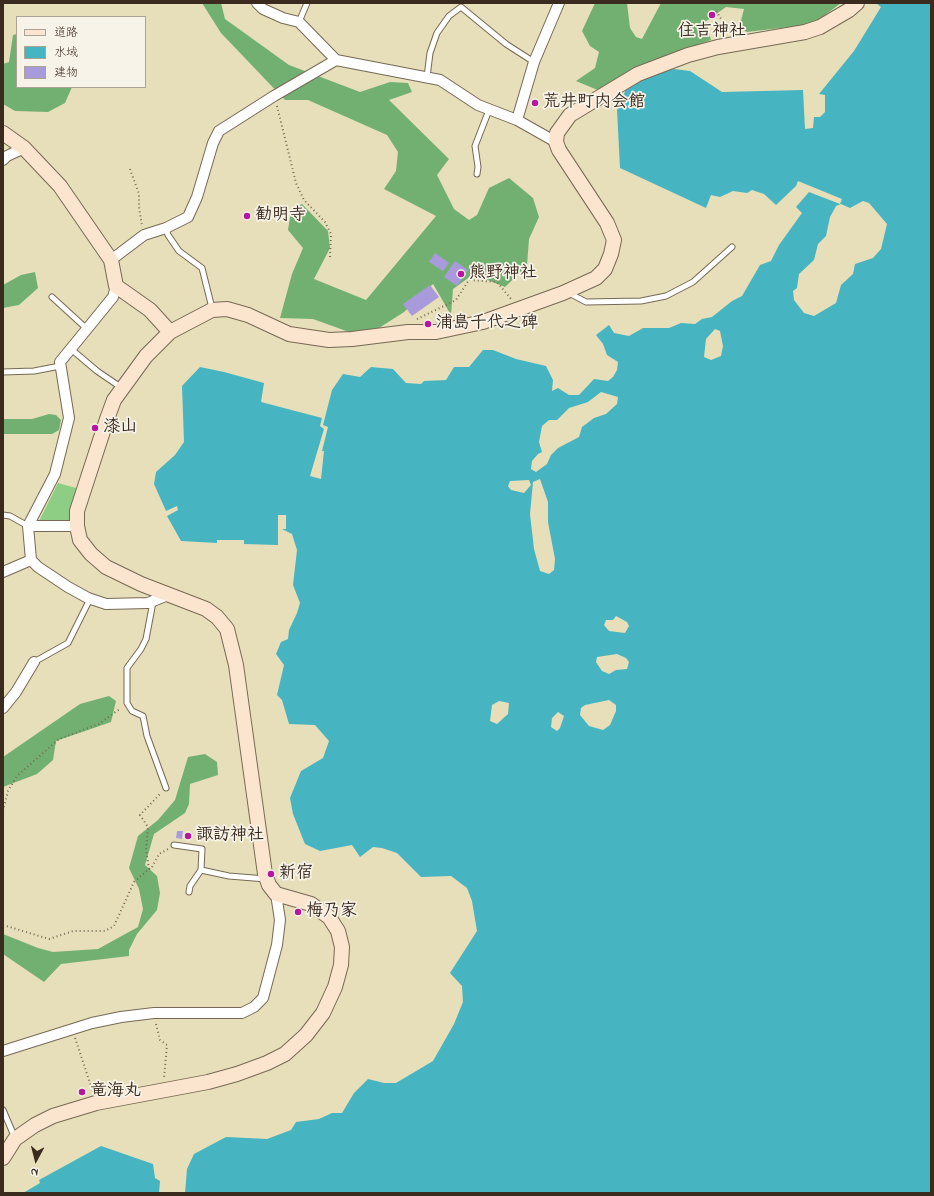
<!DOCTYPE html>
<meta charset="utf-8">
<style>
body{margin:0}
#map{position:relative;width:934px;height:1196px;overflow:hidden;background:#e6dfba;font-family:"Indie Flower","Klee One",sans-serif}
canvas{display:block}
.frame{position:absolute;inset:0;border:4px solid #3b2a1e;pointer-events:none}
.legend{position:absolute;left:16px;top:16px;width:130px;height:72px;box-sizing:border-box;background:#f7f3e8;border:1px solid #aca397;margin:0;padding:5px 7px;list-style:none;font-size:12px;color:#3b2a1e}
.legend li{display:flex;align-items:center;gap:8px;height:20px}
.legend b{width:20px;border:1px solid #aca397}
.north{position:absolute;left:16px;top:1140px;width:40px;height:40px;-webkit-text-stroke:3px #f7f3e8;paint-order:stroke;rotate:187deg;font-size:11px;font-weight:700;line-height:16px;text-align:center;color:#3b2a1e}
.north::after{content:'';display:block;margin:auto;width:14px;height:18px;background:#3b2a1e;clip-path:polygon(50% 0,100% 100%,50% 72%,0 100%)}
</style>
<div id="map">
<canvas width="934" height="1196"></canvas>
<div class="frame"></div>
<ul class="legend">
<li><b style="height:5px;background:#fbe5cf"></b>道路</li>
<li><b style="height:11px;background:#46b5c1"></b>水域</li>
<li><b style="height:11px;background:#a99bdb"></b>建物</li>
</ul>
<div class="north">N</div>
</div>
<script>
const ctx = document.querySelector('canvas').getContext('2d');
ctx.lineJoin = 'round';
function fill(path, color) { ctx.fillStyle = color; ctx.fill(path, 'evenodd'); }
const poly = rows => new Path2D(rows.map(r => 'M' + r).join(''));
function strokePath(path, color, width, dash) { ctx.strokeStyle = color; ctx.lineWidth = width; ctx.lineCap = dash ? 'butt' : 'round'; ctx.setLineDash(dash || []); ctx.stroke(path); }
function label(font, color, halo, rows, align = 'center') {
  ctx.font = font + ' "Indie Flower","Klee One",sans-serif'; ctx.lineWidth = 3.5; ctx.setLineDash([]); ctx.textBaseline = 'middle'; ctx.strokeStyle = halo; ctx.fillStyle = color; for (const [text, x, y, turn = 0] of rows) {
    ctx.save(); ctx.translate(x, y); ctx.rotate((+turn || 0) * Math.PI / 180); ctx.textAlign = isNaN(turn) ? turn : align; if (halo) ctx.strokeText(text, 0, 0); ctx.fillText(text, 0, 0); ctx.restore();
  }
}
fill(poly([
 [58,483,76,488,69,521,39,521]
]), '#8dcd84');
fill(poly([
 [202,3,221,3,225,19,289,65,360,92,390,82,408,83,412,92,389,100,449,159,437,175,454,209,469,220,477,215,489,188,509,178,533,198,539,217,529,239,527,266,505,287,475,275,471,276,453,289,451,315,433,284,404,312,379,328,349,332,313,319,280,318,292,274,303,248,288,230,291,211,294,208,302,204,328,231,330,248,314,279,366,300,436,216,384,189,396,171,398,152,387,135,308,100,285,100,221,33],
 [595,3,627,3,630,28,636,37,642,39,661,3,841,3,813,24,747,32,739,28,744,9,726,7,705,22,711,40,640,66,600,91,576,81,595,68,599,52,590,46,582,31],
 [17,34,17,87,72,87,65,103,48,112,15,111,3,104,3,64,9,62,13,35],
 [35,272,38,288,19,305,3,308,3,285,21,275],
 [49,414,56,415,61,420,59,430,52,434,3,434,3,419,32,419],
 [109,696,116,701,111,722,56,741,53,760,37,774,3,787,3,757,80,704],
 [205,754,217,762,218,775,190,784,189,804,185,813,154,834,145,865,157,876,160,893,157,910,137,934,129,950,129,956,61,964,44,982,3,954,3,934,38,948,53,952,98,949,138,927,143,909,139,889,129,868,138,836,158,820,175,800,188,757]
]), '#72b072');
fill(poly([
 [876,3,931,3,931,1193,185,1193,187,1169,194,1154,226,1137,267,1139,291,1130,296,1122,319,1119,332,1113,342,1113,354,1093,368,1079,384,1083,396,1083,433,1061,454,1024,463,1002,462,986,450,973,477,931,472,901,467,888,451,876,421,877,397,853,382,848,373,847,360,857,352,845,320,851,305,844,293,814,290,798,301,771,323,758,329,741,315,725,289,724,282,700,277,695,284,665,276,654,281,642,288,639,289,630,297,613,300,603,293,585,297,550,292,534,282,529,286,529,286,515,278,515,278,545,244,544,244,540,217,540,217,543,181,541,167,516,178,510,177,506,166,511,154,484,156,472,175,455,184,442,182,386,200,367,224,372,264,383,261,402,322,418,320,426,324,429,310,476,321,479,324,451,322,451,328,427,323,425,332,390,343,374,360,377,371,367,393,369,406,383,421,384,424,381,446,380,454,367,469,367,483,350,493,350,516,359,546,366,553,380,552,391,558,388,569,395,579,395,594,379,608,381,613,377,617,370,618,362,607,355,603,344,596,335,609,325,614,333,629,336,643,328,669,328,681,323,695,324,702,319,712,317,732,301,742,296,760,265,771,261,779,245,802,213,796,207,809,192,840,204,842,199,798,181,796,186,776,205,764,194,752,190,747,193,733,191,720,197,711,195,706,208,620,168,617,110,627,87,649,75,674,69,690,71,722,92,803,90,805,129,813,128,814,117,820,117,825,112,825,95,819,94,854,51,881,7],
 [863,201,869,203,887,224,881,249,873,258,855,264,853,274,841,285,836,303,814,316,804,313,794,300,793,291,797,288,799,274,814,260,818,244,826,236,830,217,836,206,841,204,850,208],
 [715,329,720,331,723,346,721,356,711,360,704,357,706,339],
 [601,392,618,397,617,404,606,414,594,418,582,427,579,437,558,448,551,455,547,464,536,472,531,469,532,461,538,454,542,452,539,442,542,426,549,420,557,420,569,408,588,402],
 [529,480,531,485,524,493,511,490,508,486,510,481],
 [616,616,627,622,629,626,625,633,609,631,604,625,606,620,613,620],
 [617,654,626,658,629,662,627,669,616,670,609,674,602,671,596,662,597,657],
 [609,700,616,705,616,711,610,725,603,730,589,726,580,715,581,708,585,705],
 [499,701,509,703,508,714,497,724,490,721,492,705],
 [558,712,564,716,560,728,557,731,551,727,552,718],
 [101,1146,153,1164,155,1178,160,1181,159,1193,23,1193,40,1183,39,1180]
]), '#46b5c1');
fill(poly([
 [540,479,548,502,548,522,555,559,554,570,549,574,540,571,534,549,530,514,533,482]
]), '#e6dfba');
fill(poly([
 [435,253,449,263,443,271,429,262],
 [455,261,468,270,457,286,444,277],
 [430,285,439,297,412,316,403,304],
 [177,831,183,831,182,839,176,838]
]), '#a99bdb');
const lane = poly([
 [299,22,307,3],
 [427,77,430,53,437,33,449,16,461,7,506,44,534,62],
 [477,174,478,167,475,146,489,110],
 [166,228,168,235,179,251,202,268,212,308],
 [569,293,586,302,641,301,666,296,693,282,732,247],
 [52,297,87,329],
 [71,349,97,371,122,388],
 [3,372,34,371,60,366],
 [3,515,10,516,28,526],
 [153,602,146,639,141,649,127,668,127,703,132,711,143,716,147,736,166,788],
 [34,662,68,643,90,599],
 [174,845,202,849,201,870,190,886,189,892],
 [201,870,229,876,266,879],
 [3,1110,15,1138]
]);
const street = poly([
 [257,3,263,9,283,18,299,22,336,60,440,80,478,105,517,120],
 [556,142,517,120,534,62,559,3],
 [3,160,7,156,24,148],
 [111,260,144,235,166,228,188,217,197,197,213,143,219,131,274,96,336,60],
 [116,286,113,297,60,362,69,418,55,474,28,526,31,560,38,567,68,587,88,598,106,604,148,603,168,595],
 [28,526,77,526],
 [3,572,31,560],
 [3,708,16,692,34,662],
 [3,1051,92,1023,121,1017,154,1013,242,1013,254,1007,263,998,277,945,280,920,276,894]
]);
const secondary = poly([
 [3,133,24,148,60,186,111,260,116,286,150,310,170,332],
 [3,1158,15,1139,35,1125,53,1116,96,1103,208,1082,237,1074,267,1063,285,1054,306,1035,323,1013,335,987,341,965,342,947,338,931,329,917,311,904,276,894,269,885,265,874,236,665,227,629,217,617,206,609,141,584,106,567,91,554,80,540,77,526,77,511,107,419,114,400,146,356,170,332,212,310,227,309,248,315,289,334,329,340,352,339,408,332,436,332,483,322,563,293,596,278,605,269,611,254,614,240,607,223,559,150,556,142,557,133,570,115,638,74,688,55,718,47,805,32,820,27,849,10,857,3]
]);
strokePath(lane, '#776955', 7);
strokePath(street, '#776955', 12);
strokePath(secondary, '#776955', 16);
strokePath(poly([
 [716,11,725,25,722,35],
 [277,106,296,183,304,200,325,222,331,234,330,257],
 [130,169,139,194,139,207,142,226],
 [490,267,498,276,497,282],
 [417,319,456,300,469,280,497,282,511,299],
 [3,811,8,791,17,776,59,739,99,724,121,708],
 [149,869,146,850,148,827,140,815,161,793],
 [3,925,49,939,73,931,105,931,114,926,134,882,149,869,151,869,159,854,168,849],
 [156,1024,160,1040,167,1045,164,1078],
 [75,1038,93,1092]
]), '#776955', 2, [1, 3]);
strokePath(lane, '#fff', 5);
strokePath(street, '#fff', 10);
strokePath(secondary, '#fbe5cf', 14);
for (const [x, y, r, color] of [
 [712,15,4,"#b5179e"],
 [535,103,4,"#b5179e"],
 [247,216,4,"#b5179e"],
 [461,274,4,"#b5179e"],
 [428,324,4,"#b5179e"],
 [95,428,4,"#b5179e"],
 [188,836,4,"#b5179e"],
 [271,874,4,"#b5179e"],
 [298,912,4,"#b5179e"],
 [82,1092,4,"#b5179e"]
]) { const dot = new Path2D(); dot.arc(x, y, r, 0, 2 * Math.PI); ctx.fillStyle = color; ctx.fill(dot); strokePath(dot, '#f7f3e8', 1.5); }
label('bold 17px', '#3b2a1e', '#f7f3e8', [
 ["住吉神社",712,32,"center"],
 ["荒井町内会館",543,103],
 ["勧明寺",255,216],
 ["熊野神社",469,274],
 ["浦島千代之碑",436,324],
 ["漆山",103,428],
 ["諏訪神社",196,836],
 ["新宿",279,874],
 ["梅乃家",306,912],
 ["竜海丸",90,1092]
], 'left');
</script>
